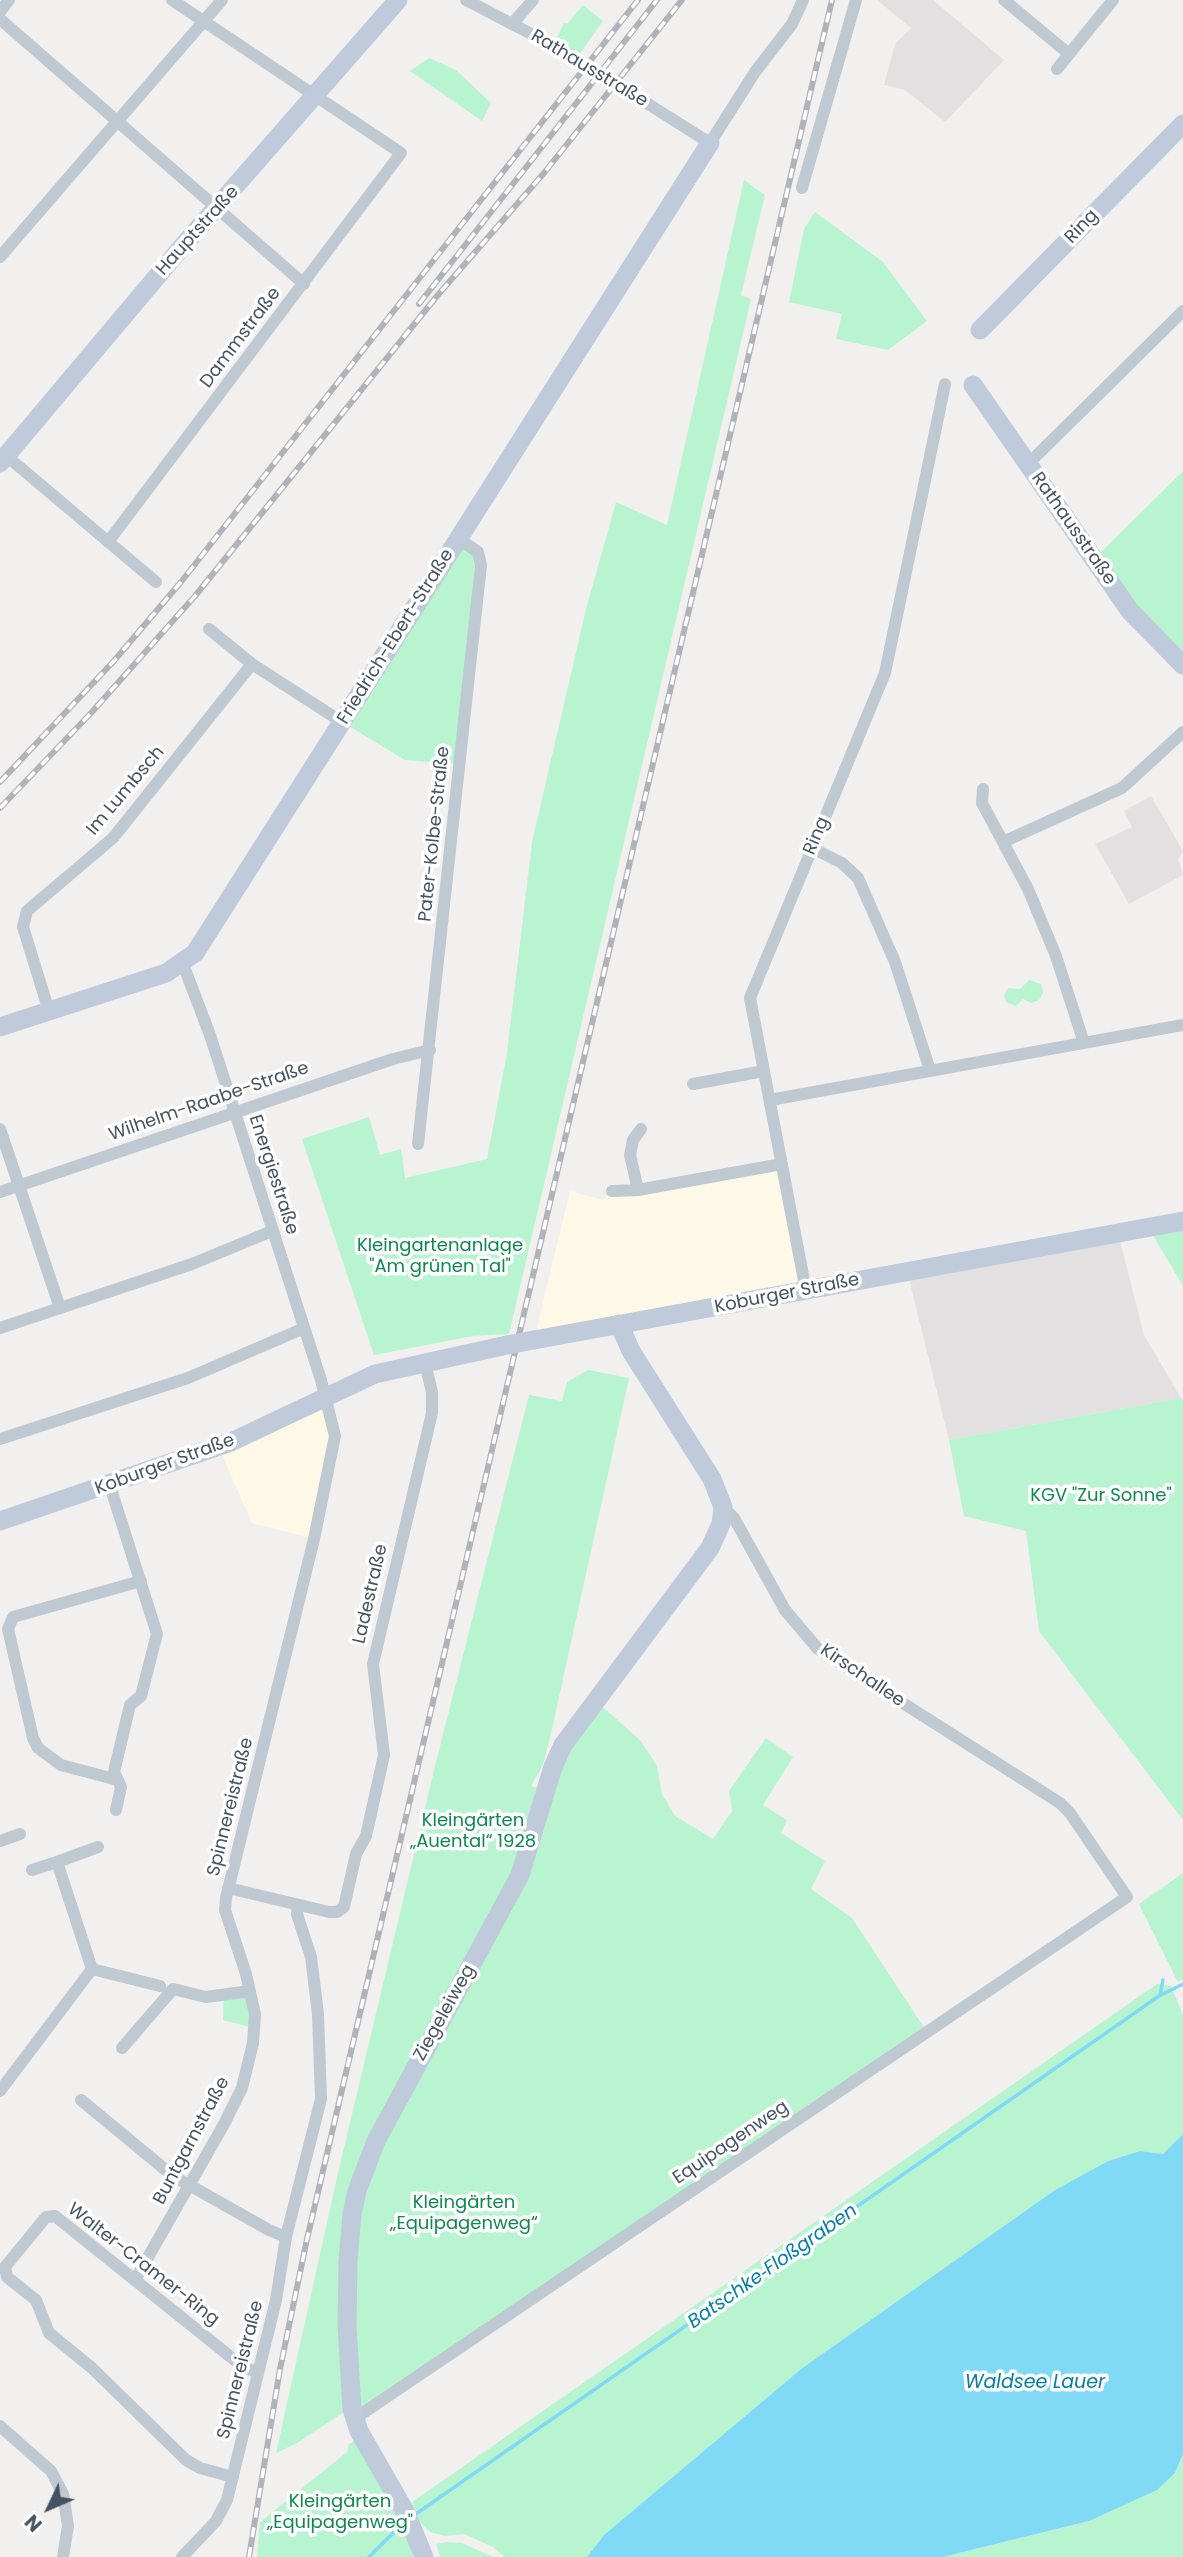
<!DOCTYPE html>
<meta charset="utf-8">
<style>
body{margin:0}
#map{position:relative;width:1183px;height:2557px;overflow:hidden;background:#f2efef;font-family:Poppins,sans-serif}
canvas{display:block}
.north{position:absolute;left:14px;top:2473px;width:70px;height:70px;-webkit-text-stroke:5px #fff;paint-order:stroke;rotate:226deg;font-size:19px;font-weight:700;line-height:28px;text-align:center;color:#45525f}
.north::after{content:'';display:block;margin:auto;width:24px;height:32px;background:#45525f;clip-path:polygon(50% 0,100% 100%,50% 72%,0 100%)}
</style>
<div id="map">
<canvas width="1183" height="2557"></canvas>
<div class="north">N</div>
</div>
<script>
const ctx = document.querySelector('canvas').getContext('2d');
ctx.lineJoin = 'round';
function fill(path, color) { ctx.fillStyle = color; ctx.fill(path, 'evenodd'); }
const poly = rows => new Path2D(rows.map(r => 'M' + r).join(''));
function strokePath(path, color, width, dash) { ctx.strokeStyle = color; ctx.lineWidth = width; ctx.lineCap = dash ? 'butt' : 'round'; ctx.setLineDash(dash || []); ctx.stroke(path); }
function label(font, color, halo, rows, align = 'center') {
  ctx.font = font + ' Poppins,sans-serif'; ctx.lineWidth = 7; ctx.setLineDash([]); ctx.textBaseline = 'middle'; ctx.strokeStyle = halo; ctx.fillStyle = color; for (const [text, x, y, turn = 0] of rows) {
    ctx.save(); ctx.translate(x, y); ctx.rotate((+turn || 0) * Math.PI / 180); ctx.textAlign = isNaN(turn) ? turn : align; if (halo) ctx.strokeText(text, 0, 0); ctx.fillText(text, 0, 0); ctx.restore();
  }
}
fill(poly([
 [782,1164,806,1291,534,1340,570,1191,603,1200,612,1191],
 [326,1399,334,1423,314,1539,252,1523,218,1446]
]), '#fef8e7');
fill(poly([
 [877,0,933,0,1004,60,945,122,905,90,884,85,895,44,911,28],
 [1151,796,1183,851,1178,859,1183,875,1129,904,1095,844,1132,827,1124,811],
 [1118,1233,1144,1335,1181,1398,949,1440,907,1271]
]), '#e3e0e1');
fill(poly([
 [583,5,603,21,577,58,553,45,564,23,567,24],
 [429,58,456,70,491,103,482,121,410,71],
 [744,180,765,195,741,295,751,299,509,1334,473,1336,374,1355,302,1139,369,1117,380,1155,401,1149,405,1178,487,1159,507,1053,532,842,586,609,616,502,667,525],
 [815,212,883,262,927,321,888,350,836,339,842,314,789,302,804,229],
 [1183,471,1183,665,1094,559],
 [459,539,476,550,459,764,405,760,342,722],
 [1029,980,1041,984,1043,993,1039,1000,1031,1003,1023,999,1016,1006,1006,1002,1004,995,1008,988,1020,989],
 [1183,1221,1183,1286,1148,1227],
 [588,1370,629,1378,552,1729,543,1765,531,1786,538,1788,523,1852,364,2145,344,2412,297,2443,276,2453,338,2173,436,1762,529,1395,562,1401,567,1382],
 [1181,1398,1183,1401,1183,1820,1039,1631,1026,1531,964,1516,949,1440],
 [596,1701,641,1741,657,1766,662,1794,675,1816,713,1839,732,1811,729,1791,766,1738,793,1757,763,1805,787,1820,781,1833,825,1861,811,1889,852,1918,927,2032,360,2415,350,2398,357,2191,520,1875,553,1767],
 [1183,1873,1183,1979,1178,1982,1139,1904],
 [1157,1984,1171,1986,1183,2015,1183,2134,1163,2154,1140,2151,1108,2161,1055,2190,801,2369,604,2535,587,2557,505,2557,493,2547,464,2534,445,2536,430,2532,419,2521,412,2502],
 [250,1991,254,2028,223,2020,224,1994],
 [356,2440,405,2529,413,2557,257,2557,260,2522,347,2452,349,2444],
 [1183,2454,1183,2557,943,2557,1089,2521,1175,2473],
 [448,2542,462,2543,493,2557,440,2557,436,2544]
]), '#b9f4d1');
fill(poly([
 [1183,2134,1183,2454,1175,2473,1157,2490,1089,2521,943,2557,587,2557,604,2535,801,2369,1055,2190,1108,2161,1140,2151,1163,2154]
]), '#81daf5');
strokePath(poly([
 [1160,1995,1163,1980],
 [413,2516,1159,1996,1183,1984],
 [369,2557,404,2522]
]), '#81daf5', 3.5);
strokePath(poly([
 [466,0,564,51,710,143,755,72,792,24,803,0],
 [1004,0,1069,54],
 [0,12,9,0],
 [0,19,304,284],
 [512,24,533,0],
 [1057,69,1113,0],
 [802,188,856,0],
 [0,257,222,0],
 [3,453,156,582],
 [1028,464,1183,311],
 [108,542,401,153,172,0],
 [209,629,252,664,342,722],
 [983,789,982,803,1028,889,1056,956,1084,1043],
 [1003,842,1122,788,1183,732],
 [812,848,842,863,858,878,895,962,930,1070],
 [49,1011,23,927,27,911,113,838,252,664],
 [693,1084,764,1071],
 [770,1100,1183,1025],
 [0,1129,60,1308],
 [418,1144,481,565,478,552,459,539],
 [638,1190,630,1155,633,1140,641,1129],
 [612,1191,638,1190,782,1164],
 [0,1192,393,1059,430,1050],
 [806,1291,750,998,885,673,945,384],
 [0,1328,192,1264,272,1231],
 [0,1439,188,1378,302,1329],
 [110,1486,157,1634,141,1696,130,1705,114,1772,121,1787,116,1810],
 [118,1780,61,1765,38,1748,33,1738,8,1629,13,1617,141,1581],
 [0,1841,20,1834],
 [57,1862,98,1847],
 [228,1888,329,1912,337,1912,344,1907,356,1854,366,1836,384,1755,373,1664,432,1413,432,1392,425,1363],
 [92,1969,160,1986],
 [122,2048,173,1989,206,1997,250,1991],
 [0,2091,92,1969,57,1862,32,1870],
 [81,2100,173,2176,269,2230,286,2237],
 [135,2280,223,2126,242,2088,253,2043,255,2014,246,1974,225,1910,226,1898,314,1539,335,1436,321,1380,210,1035,183,964],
 [353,2415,360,2415,1127,1897,1070,1813,1060,1803,818,1649,785,1610,734,1518,723,1507],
 [0,2426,51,2471,63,2494,68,2526,63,2557],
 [233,2477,200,2468,186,2460,92,2368,49,2333,36,2300,7,2277,5,2267,46,2217,55,2216,242,2366,258,2373],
 [182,2557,216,2521,227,2500,276,2300,286,2237,321,2099,318,2014,311,1957,297,1914,298,1905]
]), '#bec9d2', 12);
strokePath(poly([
 [980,330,1183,124],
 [973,385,1130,611,1183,665],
 [0,463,181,248,398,0],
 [0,1027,166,973,195,953,710,143],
 [534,1340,1183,1221],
 [0,1521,231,1442,375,1374,507,1345],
 [424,2557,406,2513,359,2431,352,2409,347,2326,348,2261,352,2214,357,2191,376,2141,520,1875,553,1767,563,1745,710,1548,721,1524,723,1507,712,1479,631,1351,619,1324]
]), '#bfcbda', 19);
const rail = poly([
 [419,304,657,0],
 [0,782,113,662,181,582,638,0],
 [0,808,92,712,195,596,437,296,544,173,682,0],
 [249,2557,280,2369,307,2239,832,0]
]);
strokePath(rail, '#b0b4ba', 6);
strokePath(rail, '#fff', 3.5, [10]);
strokePath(poly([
 [507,1345,534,1340]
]), '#bfcbda', 19);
label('18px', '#45525f', '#fff', [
 ["Rathausstraße",589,69,31],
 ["Ring",1082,227,-46],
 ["Hauptstraße",198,231,-48],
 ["Dammstraße",241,338,-53],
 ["Rathausstraße",1073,529,55],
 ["Friedrich-Ebert-Straße",396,637,-58],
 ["Im Lumbsch",126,791,-50],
 ["Pater-Kolbe-Straße",435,834,-84],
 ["Ring",817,836,-67],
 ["Wilhelm-Raabe-Straße",209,1102,-19],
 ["Energiestraße",273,1175,72],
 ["Koburger Straße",787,1294,-11],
 ["Koburger Straße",165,1465,-20],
 ["Ladestraße",371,1594,-77],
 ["Kirschallee",862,1676,34],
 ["Spinnereistraße",231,1807,-76],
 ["Ziegeleiweg",445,2013,-61],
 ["Buntgarnstraße",192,2141,-62],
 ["Equipagenweg",731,2143,-34],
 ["Walter-Cramer-Ring",143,2265,38],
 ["Spinnereistraße",241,2370,-76]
]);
label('18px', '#0d884e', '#fff', [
 ["Kleingartenanlage",440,1246],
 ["\"Am grünen Tal\"",440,1267],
 ["KGV \"Zur Sonne\"",1101,1496],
 ["Kleingärten",473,1821],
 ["„Auental“ 1928",473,1842],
 ["Kleingärten",464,2203],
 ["„Equipagenweg“",464,2224],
 ["Kleingärten",340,2502],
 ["„Equipagenweg\"",340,2523]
]);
label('italic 19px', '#027fa6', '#fff', [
 ["Batschke‐Floßgraben",773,2267,-35],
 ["Waldsee Lauer",1035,2383]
]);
</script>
